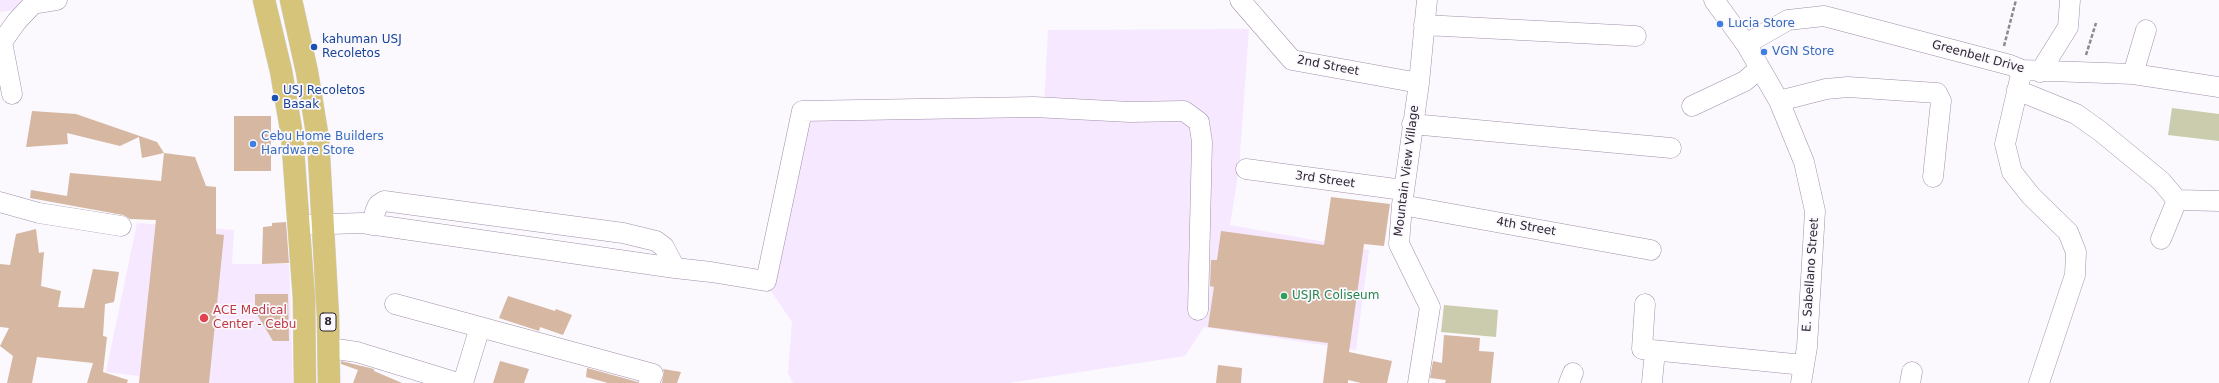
<!DOCTYPE html>
<style>
body{margin:0}
canvas{display:block;background:#fbf8fe}
</style>
<canvas width="2219" height="383"></canvas>
<script>
const ctx = document.querySelector('canvas').getContext('2d');
ctx.lineJoin = 'round';
function fill(path, color) { ctx.fillStyle = color; ctx.fill(path, 'evenodd'); }
const poly = rows => new Path2D(rows.map(r => 'M' + r).join(''));
function strokePath(path, color, width, dash) { ctx.strokeStyle = color; ctx.lineWidth = width; ctx.lineCap = dash ? 'butt' : 'round'; ctx.setLineDash(dash || []); ctx.stroke(path); }
function label(font, color, halo, rows, align = 'center') {
  ctx.font = font + ' "DejaVu Sans",sans-serif'; ctx.lineWidth = 3.5; ctx.setLineDash([]); ctx.textBaseline = 'middle'; ctx.strokeStyle = halo; ctx.fillStyle = color; for (const [text, x, y, turn = 0] of rows) {
    ctx.save(); ctx.translate(x, y); ctx.rotate((+turn || 0) * Math.PI / 180); ctx.textAlign = isNaN(turn) ? turn : align; if (halo) ctx.strokeText(text, 0, 0); ctx.fillText(text, 0, 0); ctx.restore();
  }
}
fill(poly([
 [0,0,30,0,23,9,0,12],
 [1249,29,1239,168,1230,225,1369,250,1356,350,1204,327,1185,356,1008,383,793,383,788,373,792,322,767,285,803,111,1044,108,1048,30],
 [137,223,234,230,232,264,289,264,293,383,199,383,106,372]
]), '#f6e8ff');
fill(poly([
 [2172,108,2219,114,2219,141,2168,135],
 [1444,305,1498,310,1496,337,1441,332]
]), '#caccad');
fill(poly([
 [32,111,76,114,157,142,164,153,142,158,139,137,120,146,67,133,68,144,26,147],
 [234,116,271,116,271,171,234,171],
 [164,153,195,157,206,186,216,187,216,234,224,235,209,383,139,383,156,220,130,219,123,215,30,198,31,190,67,196,70,173,161,181],
 [1331,197,1390,204,1384,246,1364,244,1349,352,1392,361,1387,383,1361,383,1348,380,1348,383,1323,383,1328,343,1208,327,1214,287,1210,286,1211,260,1217,260,1221,231,1324,245],
 [286,222,289,263,262,264,263,227,272,226,272,223],
 [36,229,39,253,44,252,41,286,61,291,58,307,84,308,93,269,119,272,114,302,105,304,103,336,107,337,103,372,128,380,127,383,87,383,93,363,37,357,32,383,7,383,13,356,0,346,9,328,0,327,0,264,10,265,16,234],
 [255,294,288,294,289,341,273,341,255,311],
 [508,296,555,311,556,309,572,315,563,335,540,327,539,331,499,318],
 [1444,335,1480,338,1479,351,1494,352,1491,383,1445,383,1446,380,1430,378,1433,361,1442,363],
 [341,361,374,369,374,371,402,383,353,383,358,370,341,364],
 [500,361,529,369,524,383,493,383],
 [1218,365,1242,368,1241,383,1216,383],
 [587,368,638,382,638,383,608,383,586,377],
 [663,369,681,372,677,383,662,383,664,373]
]), '#d5b7a2');
const minor = poly([
 [1240,0,1292,60,1419,83],
 [1714,0,1746,44,1779,101,1804,162,1815,211,1807,347,1801,383],
 [1424,25,1636,36],
 [1746,44,1788,20,1824,16,2010,65,2022,70,2133,74,2219,87],
 [2022,70,2005,144,2012,172,2031,196,2068,232,2076,252,2075,275,2039,383],
 [2040,72,2068,27,2070,0],
 [2133,74,2146,30],
 [2017,90,2076,114,2100,131,2161,181,2177,200,2219,201],
 [12,94,2,42,17,21,33,4,57,0],
 [1779,101,1826,89,1848,87,1937,93,1941,101,1933,177],
 [1692,106,1745,81,1760,68],
 [1412,124,1671,148],
 [1246,169,1403,190],
 [0,202,39,213,121,226],
 [1402,205,1651,250],
 [300,225,362,223,675,268,711,272,766,281,802,111,1034,107,1130,112,1184,111,1199,122,1202,142,1198,310],
 [373,225,375,212,378,205,384,201,623,233,656,241,664,247,675,268],
 [2161,239,2177,200],
 [395,304,653,374,649,383],
 [1645,304,1642,349,1804,365],
 [329,348,357,352,458,383],
 [1652,382,1655,351],
 [463,383,480,327],
 [1418,383,1430,307,1399,244,1402,205,1419,83,1427,0],
 [1569,383,1573,373],
 [1910,383,1912,372]
]);
const major = poly([
 [264,0,281,71,292,135,304,299,305,383],
 [291,0,307,72,318,139,328,317,329,383]
]);
strokePath(minor, '#a190ac', 21);
strokePath(major, '#d5d4d6', 23);
strokePath(poly([
 [2004,46,2016,0],
 [2086,55,2096,23]
]), '#8d8891', 2.5, [4, 2]);
strokePath(minor, '#fff', 20);
strokePath(major, '#d6c47a', 22);
for (const [x, y, r, color] of [
 [1720,24,4,"#3f7fe0"],
 [314,47,4,"#1a4fb4"],
 [1764,52,4,"#3f7fe0"],
 [275,98,4,"#1a4fb4"],
 [253,144,4,"#3f7fe0"],
 [1284,296,4,"#2e9e5b"],
 [204,318,5,"#e0444e"]
]) { const dot = new Path2D(); dot.arc(x, y, r, 0, 2 * Math.PI); ctx.fillStyle = color; ctx.fill(dot); strokePath(dot, '#fbf8fe', 1.5); }
for (const [x, y, w] of [
 [328,322,16]
]) { const box = new Path2D(); box.roundRect(x - w / 2, y - 9, w, 18, 3); ctx.fillStyle = '#fbf8fe'; ctx.fill(box); strokePath(box, '#2e2632', 1); }
label('bold 11px', '#2e2632', null, [
 ["8",328,322]
]);
label('12px', '#366cbe', '#fbf8fe', [
 ["Lucia Store",1728,24],
 ["VGN Store",1772,52],
 ["Cebu Home Builders",261,137],
 ["Hardware Store",261,151]
], 'left');
label('12px', '#164399', '#fbf8fe', [
 ["kahuman USJ",322,40],
 ["Recoletos",322,54],
 ["USJ Recoletos",283,91],
 ["Basak",283,105]
], 'left');
label('12px', '#2e2632', '#fbf8fe', [
 ["Greenbelt Drive",1978,57,15],
 ["2nd Street",1328,66,11],
 ["Mountain View Village",1407,171,-83],
 ["3rd Street",1325,180,8],
 ["4th Street",1526,227,10],
 ["E. Sabellano Street",1811,275,-86]
]);
label('12px', '#27864d', '#fbf8fe', [
 ["USJR Coliseum",1292,296]
], 'left');
label('12px', '#be3a42', '#fbf8fe', [
 ["ACE Medical",213,311],
 ["Center - Cebu",213,325]
], 'left');
</script>
